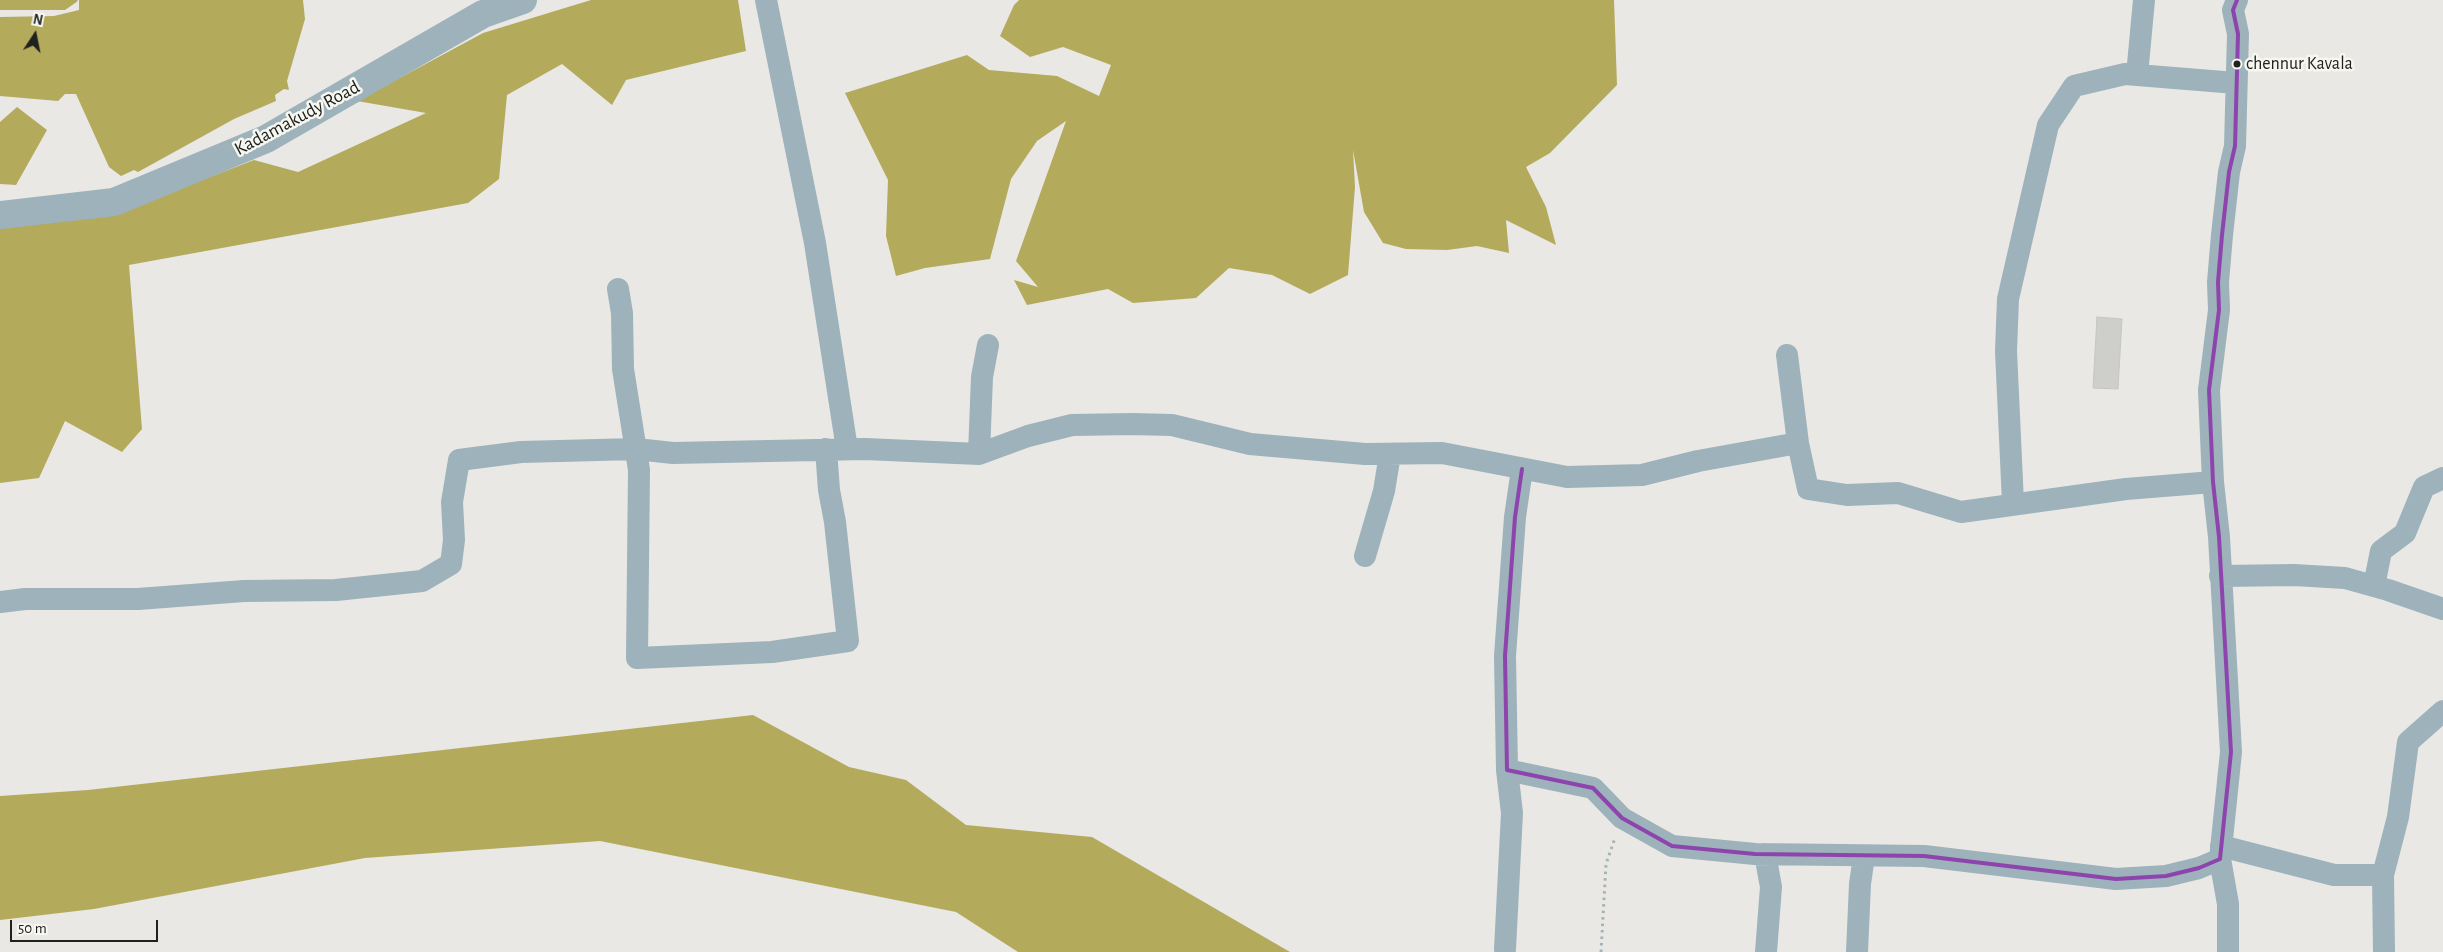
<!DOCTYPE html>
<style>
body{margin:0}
#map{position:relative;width:2443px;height:952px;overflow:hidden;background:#e9e8e5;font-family:"Alegreya Sans",sans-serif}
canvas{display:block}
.north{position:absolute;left:10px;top:10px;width:50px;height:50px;-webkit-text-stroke:4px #f7f7f1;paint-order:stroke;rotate:11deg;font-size:14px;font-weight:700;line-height:20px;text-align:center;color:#20201e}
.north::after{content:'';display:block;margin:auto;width:18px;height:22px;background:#20201e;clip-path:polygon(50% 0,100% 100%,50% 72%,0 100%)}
.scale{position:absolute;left:10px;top:920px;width:148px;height:22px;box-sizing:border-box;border:2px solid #20201e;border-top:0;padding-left:6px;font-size:15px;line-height:18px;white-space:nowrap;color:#20201e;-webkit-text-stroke:4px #f7f7f1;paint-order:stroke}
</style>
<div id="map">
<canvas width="2443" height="952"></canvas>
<div class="north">N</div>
<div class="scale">50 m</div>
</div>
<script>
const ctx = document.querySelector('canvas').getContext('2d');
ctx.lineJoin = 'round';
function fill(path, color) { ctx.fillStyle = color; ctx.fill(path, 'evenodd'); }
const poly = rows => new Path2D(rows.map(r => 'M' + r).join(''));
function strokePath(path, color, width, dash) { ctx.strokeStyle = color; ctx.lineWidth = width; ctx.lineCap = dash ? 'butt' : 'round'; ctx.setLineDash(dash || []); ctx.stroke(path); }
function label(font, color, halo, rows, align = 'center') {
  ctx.font = font + ' "Alegreya Sans",sans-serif'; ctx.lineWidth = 5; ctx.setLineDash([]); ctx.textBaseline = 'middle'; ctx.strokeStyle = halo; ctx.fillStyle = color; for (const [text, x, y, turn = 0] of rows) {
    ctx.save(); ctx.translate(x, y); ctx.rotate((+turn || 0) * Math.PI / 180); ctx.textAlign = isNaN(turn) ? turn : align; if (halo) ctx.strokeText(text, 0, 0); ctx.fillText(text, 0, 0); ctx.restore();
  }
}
fill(poly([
 [0,0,77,0,78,1,65,10,0,10],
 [79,0,303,0,305,19,287,81,289,90,284,89,275,95,276,101,234,119,138,172,134,170,121,176,109,167,76,94,65,94,58,101,0,96,0,17,54,16,79,10],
 [591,0,738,0,746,51,626,80,612,105,562,64,507,95,499,179,468,203,129,265,142,429,122,452,65,421,39,478,0,483,0,218,119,212,254,160,298,172,426,113,357,101,483,33],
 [1019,0,1614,0,1617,85,1550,153,1526,167,1546,207,1556,245,1506,220,1509,253,1477,246,1447,250,1406,249,1383,243,1364,212,1353,150,1355,187,1348,275,1310,294,1272,275,1229,268,1196,298,1133,303,1108,289,1027,305,1014,280,1038,287,1016,261,1066,121,1037,141,1011,179,990,259,925,268,896,276,886,236,888,180,845,93,967,55,989,70,1057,76,1099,96,1111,65,1063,47,1030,57,1000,36,1014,5],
 [17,107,47,130,16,185,0,184,0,122],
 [753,715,849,767,906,780,966,825,1092,837,1290,952,1018,952,956,912,600,841,365,858,94,909,0,920,0,796,88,790]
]), '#b4aa5c');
const building = poly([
 [2097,317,2122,319,2118,389,2093,388,2097,317]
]);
fill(building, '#cececb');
strokePath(building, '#c5c5c2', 1);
strokePath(poly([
 [1601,952,1606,864,1615,838]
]), '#a5b2b6', 3, [2.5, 4]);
strokePath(poly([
 [766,0,815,243,847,449],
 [2137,75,2144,0],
 [618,289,622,313,623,369,639,470,637,658,772,652,848,641,835,522,829,490,826,449],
 [1787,355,1798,443],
 [979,454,982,377,988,345],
 [1522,469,1515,517,1505,656,1507,770,1593,788,1622,818,1672,846,1755,854,1924,856,2116,879,2166,876,2199,868,2220,859,2231,752,2219,537,2213,482,2209,390,2219,310,2218,282,2222,235,2229,172,2235,146,2238,34,2233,10,2237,0],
 [2013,503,2006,351,2008,299,2048,125,2074,86,2125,74,2236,83],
 [1365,556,1384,491,1390,454],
 [2220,576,2294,575,2345,578,2388,590,2443,609],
 [2374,586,2381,551,2405,533,2424,487,2443,478],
 [0,602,25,599,138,599,244,591,336,590,422,581,451,564,454,540,452,502,459,460,521,452,636,449,673,453,865,449,979,454,1028,436,1072,425,1132,424,1172,425,1250,444,1365,454,1442,453,1567,477,1642,475,1698,461,1798,443,1808,489,1847,495,1898,493,1961,512,2126,489,2213,482],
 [2221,846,2334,875,2383,875],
 [1765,854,1771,887,1766,952],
 [2220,859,2228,904,2228,952],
 [1505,949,1512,813,1507,770],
 [1857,952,1860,884,1864,856],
 [2384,952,2383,875,2398,817,2408,742,2443,711]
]), '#9db2ba', 22);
strokePath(poly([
 [0,215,114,202,266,139,483,14,523,0]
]), '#9db2ba', 28);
strokePath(poly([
 [1522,469,1515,517,1505,656,1507,770,1593,788,1622,818,1672,846,1755,854,1924,856,2116,879,2166,876,2199,868,2220,859,2231,752,2219,537,2213,482,2209,390,2219,310,2218,282,2222,235,2229,172,2235,146,2238,34,2233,10,2237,0]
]), '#8e44ad', 4);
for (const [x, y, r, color] of [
 [2237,64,4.5,"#20201e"]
]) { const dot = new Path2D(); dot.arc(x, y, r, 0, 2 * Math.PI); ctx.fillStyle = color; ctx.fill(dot); strokePath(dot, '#f7f7f1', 2); }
label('18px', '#20201e', '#f7f7f1', [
 ["chennur Kavala",2246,64]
], 'left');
label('19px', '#20201e', '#f7f7f1', [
 ["Kadamakudy Road",297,118,-28]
]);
</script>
